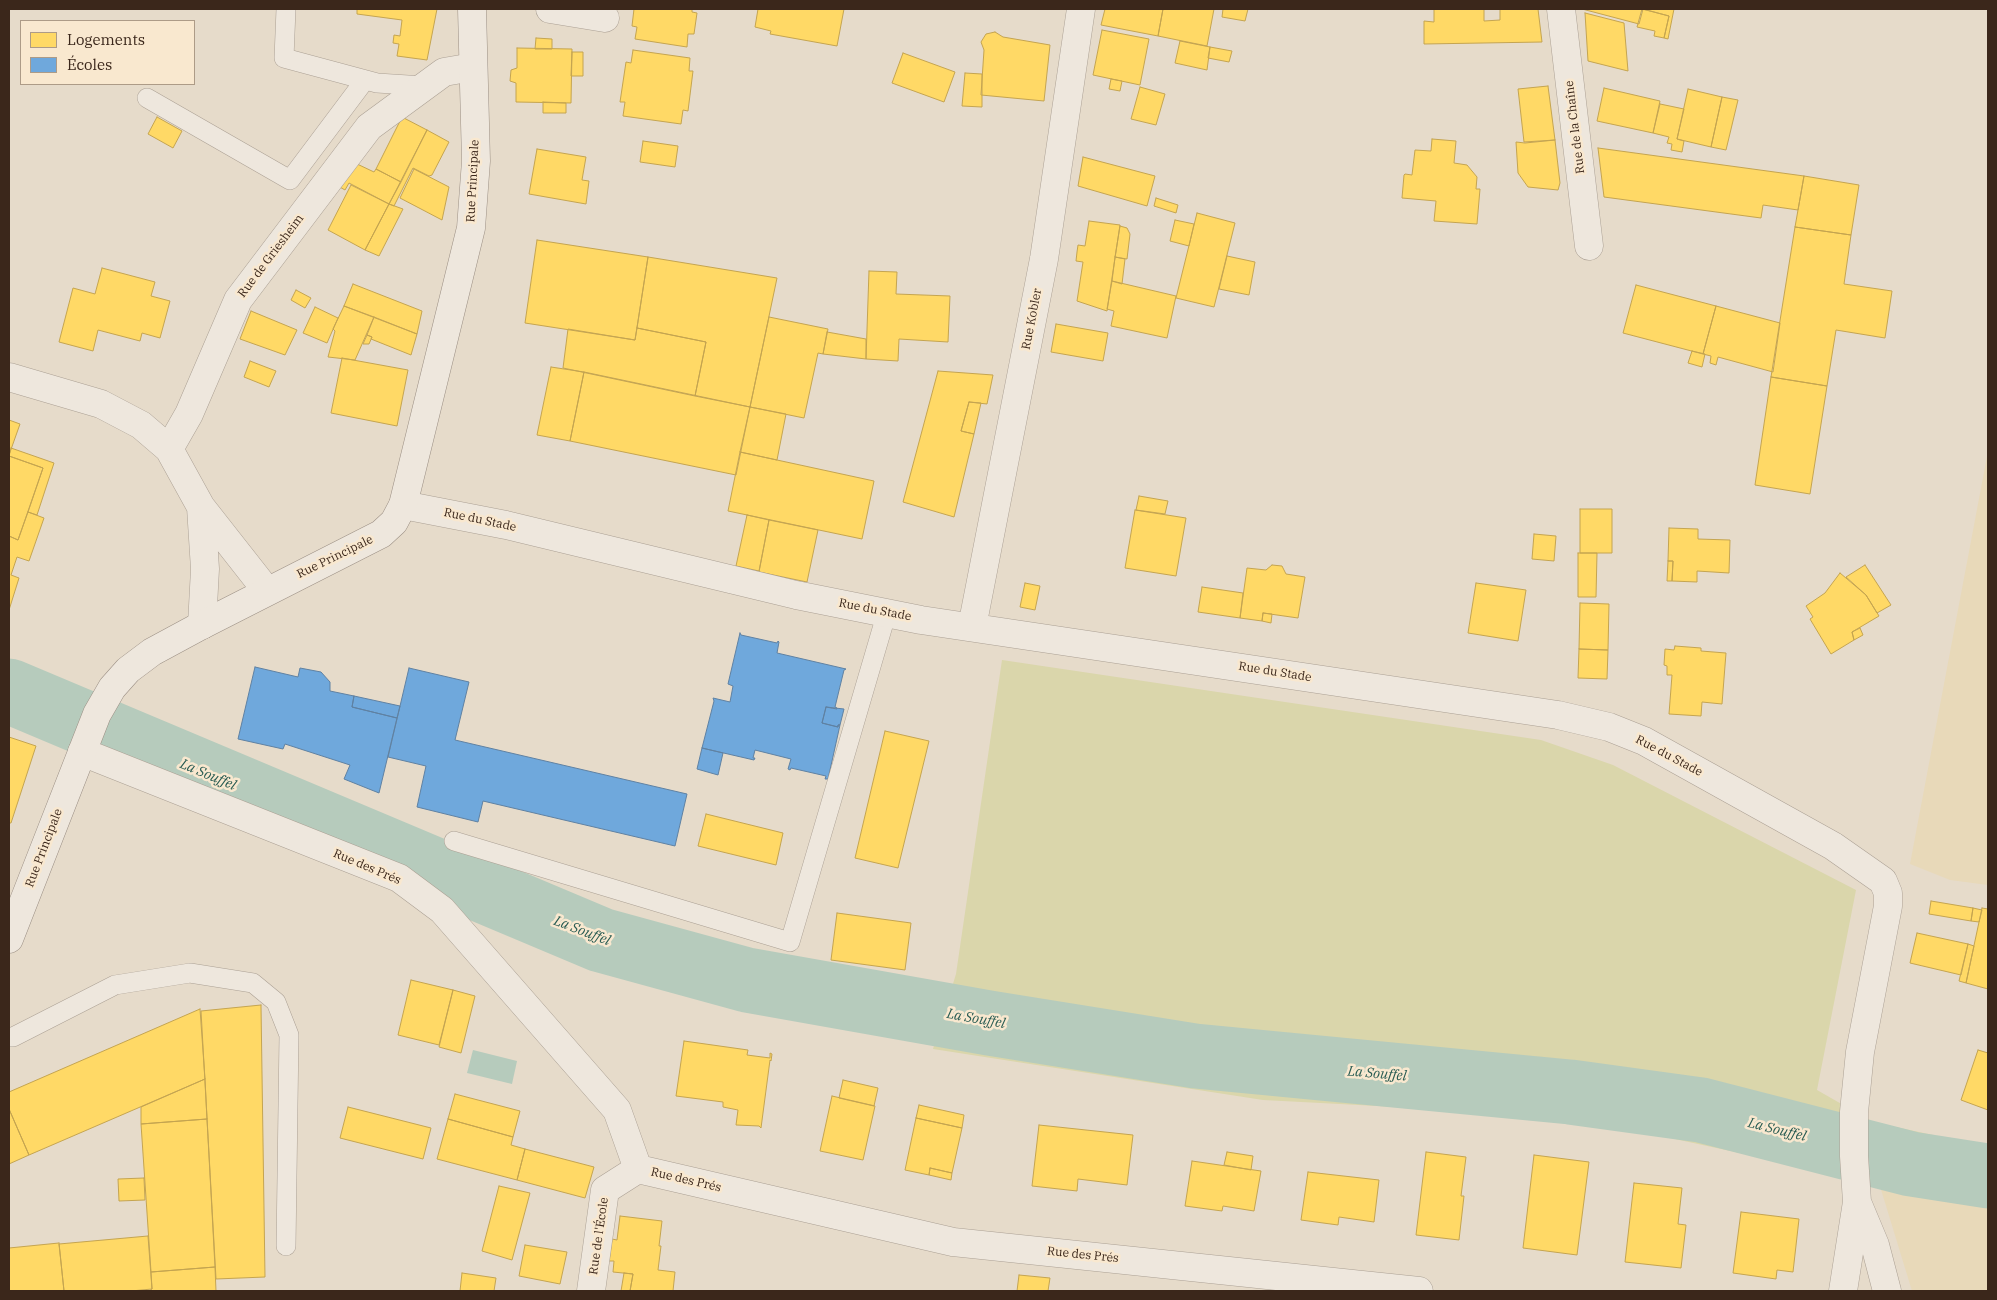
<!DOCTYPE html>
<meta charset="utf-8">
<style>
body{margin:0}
#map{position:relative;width:1997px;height:1300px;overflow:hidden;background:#e6dbca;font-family:"IBM Plex Serif",serif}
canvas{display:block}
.frame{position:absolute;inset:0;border:10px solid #3b271b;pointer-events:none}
.legend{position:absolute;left:20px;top:20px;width:175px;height:65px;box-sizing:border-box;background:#f9e8cf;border:1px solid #ad9b87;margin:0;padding:6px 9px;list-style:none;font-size:15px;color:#3b271b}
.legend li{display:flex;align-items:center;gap:10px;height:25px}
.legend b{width:25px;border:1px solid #ad9b87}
</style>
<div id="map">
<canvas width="1997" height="1300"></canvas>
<div class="frame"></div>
<ul class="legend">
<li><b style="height:14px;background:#ffd966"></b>Logements</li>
<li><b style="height:14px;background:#6fa8dc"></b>Écoles</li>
</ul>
</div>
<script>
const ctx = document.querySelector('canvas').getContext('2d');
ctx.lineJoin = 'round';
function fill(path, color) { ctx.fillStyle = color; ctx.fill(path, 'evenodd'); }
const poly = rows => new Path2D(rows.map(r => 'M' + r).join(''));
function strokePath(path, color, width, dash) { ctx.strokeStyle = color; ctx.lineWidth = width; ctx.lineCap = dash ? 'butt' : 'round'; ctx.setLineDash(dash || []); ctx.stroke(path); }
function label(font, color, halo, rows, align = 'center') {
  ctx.font = font + ' "IBM Plex Serif",serif'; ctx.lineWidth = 5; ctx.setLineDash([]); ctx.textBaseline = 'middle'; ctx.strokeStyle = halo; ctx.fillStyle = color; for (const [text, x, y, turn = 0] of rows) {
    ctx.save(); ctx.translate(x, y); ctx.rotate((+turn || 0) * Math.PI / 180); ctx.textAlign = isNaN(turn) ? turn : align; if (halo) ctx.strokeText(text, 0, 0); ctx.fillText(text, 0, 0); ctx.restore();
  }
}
fill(poly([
 [1988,451,1988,885,1950,880,1910,864],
 [1879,1183,1988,1201,1988,1291,1912,1291]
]), '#e8d9b9');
fill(poly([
 [1002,660,1541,740,1613,765,1856,890,1817,1090,1873,1122,1988,1147,1988,1201,1879,1183,1568,1116,1263,1100,933,1049,956,974]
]), '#dad6ab');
fill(poly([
 [473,1050,517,1061,512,1084,467,1073]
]), '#b6cbbc');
const homes = poly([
 [357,9,437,9,427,60,397,56,399,44,393,43,394,35,400,36,402,20,357,14,357,9],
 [634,9,692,9,692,12,697,13,694,34,688,34,687,47,635,39,637,27,632,26,634,9],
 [758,9,844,9,837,46,770,34,771,31,755,27,758,9],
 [1105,9,1163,9,1158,36,1101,25,1105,9],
 [1163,9,1214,9,1207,46,1158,36,1163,9],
 [1223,9,1248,9,1245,21,1222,17,1223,9],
 [1434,9,1484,9,1484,21,1500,20,1500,9,1538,9,1542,42,1424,44,1424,21,1434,22,1434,9],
 [1582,9,1643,9,1639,24,1582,9],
 [1642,9,1669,16,1664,38,1654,36,1655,31,1637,27,1642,9],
 [1643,9,1674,9,1668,39,1664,38,1669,16,1643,9],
 [1585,13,1624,23,1628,71,1588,61,1585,13],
 [1102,30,1149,39,1140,85,1093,75,1102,30],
 [995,32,1003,37,1050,45,1044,101,981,95,984,50,981,42,986,34,995,32],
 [536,38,552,39,552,49,535,49,536,38],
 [1180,41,1210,47,1207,70,1175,63,1180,41],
 [1210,47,1232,51,1229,62,1208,58,1210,47],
 [517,48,572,49,571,103,516,102,516,83,510,81,511,70,517,68,517,48],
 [633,50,690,58,689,71,693,71,688,111,683,110,681,124,623,116,625,102,620,102,626,62,631,63,633,50],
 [572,52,583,52,583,76,571,76,572,52],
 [903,53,955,72,944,102,892,83,903,53],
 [965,73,982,74,982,107,962,106,965,73],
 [1111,79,1122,81,1120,91,1109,89,1111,79],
 [1548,86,1555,140,1524,142,1518,89,1548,86],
 [1140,87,1165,94,1156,125,1131,119,1140,87],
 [1604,88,1660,101,1653,133,1597,121,1604,88],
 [1688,89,1722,97,1711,147,1677,139,1688,89],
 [1722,97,1738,100,1726,150,1711,147,1722,97],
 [543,102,566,103,566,113,543,113,543,102],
 [1660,104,1684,109,1677,139,1684,141,1682,152,1671,150,1672,144,1667,143,1669,137,1653,133,1660,104],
 [157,117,182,131,173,148,148,134,157,117],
 [402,117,427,130,401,182,376,169,402,117],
 [427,130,449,142,432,175,429,176,413,168,394,206,389,204,427,130],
 [1432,139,1456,141,1454,163,1467,165,1477,177,1476,189,1480,189,1477,224,1434,221,1436,201,1402,198,1404,175,1405,174,1412,175,1415,150,1431,151,1432,139],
 [1555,140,1560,183,1558,190,1528,187,1518,173,1516,142,1525,143,1555,140],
 [643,141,678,146,675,167,640,162,643,141],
 [1598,148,1804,176,1798,210,1763,205,1761,218,1604,197,1598,148],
 [537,149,586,157,582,180,589,181,586,204,529,194,537,149],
 [1083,157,1155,176,1147,206,1078,186,1083,157],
 [355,163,374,172,376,169,401,182,389,204,349,183,345,190,338,186,355,163],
 [414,169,449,187,442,220,400,198,414,169],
 [1804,176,1859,185,1851,235,1795,227,1804,176],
 [351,185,389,204,365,250,328,230,351,185],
 [1156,198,1178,205,1176,213,1154,206,1156,198],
 [389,204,403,209,379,256,365,250,389,204],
 [1197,213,1235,223,1214,307,1176,298,1197,213],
 [1175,220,1194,224,1189,246,1170,241,1175,220],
 [1089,221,1120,225,1107,311,1077,301,1083,262,1076,261,1077,252,1078,245,1085,246,1089,221],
 [1120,226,1127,228,1130,234,1127,259,1115,257,1120,226],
 [1795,227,1851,235,1844,284,1892,291,1885,338,1836,330,1827,386,1771,377,1795,227],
 [537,240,648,257,635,340,525,323,537,240],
 [1227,256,1255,262,1249,295,1219,289,1227,256],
 [648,257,777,278,750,407,695,396,706,342,637,328,648,257],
 [1115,257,1125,259,1122,284,1112,281,1115,257],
 [102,268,155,282,151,296,170,301,160,338,142,333,140,341,98,330,93,351,59,342,73,288,95,294,102,268],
 [869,271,897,272,896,294,950,296,948,342,899,339,898,361,866,359,869,271],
 [1112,281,1176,296,1167,338,1111,326,1114,311,1107,309,1112,281],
 [353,284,422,311,417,334,344,306,353,284],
 [1636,285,1716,306,1703,354,1623,333,1636,285],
 [296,290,311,298,305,308,291,300,296,290],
 [344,306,374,317,355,360,328,357,335,331,333,329,344,306],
 [1716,306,1780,323,1773,372,1718,357,1716,365,1710,363,1711,356,1703,354,1716,306],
 [315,307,338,318,327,343,303,333,315,307],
 [251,311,297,330,285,355,240,339,251,311],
 [374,317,417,334,411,355,371,339,372,337,367,335,374,317],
 [769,317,828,329,823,354,818,353,804,418,750,407,769,317],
 [1056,324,1108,333,1103,361,1051,352,1056,324],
 [637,328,706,342,695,396,563,368,568,329,635,340,637,328],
 [827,332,866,339,866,359,823,354,827,332],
 [367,335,372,337,369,344,363,344,367,335],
 [1692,351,1705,354,1702,367,1688,363,1692,351],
 [342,358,408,370,397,426,331,413,342,358],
 [250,361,276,371,269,387,244,377,250,361],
 [551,367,584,372,570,441,537,435,551,367],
 [938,371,993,375,987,404,969,402,961,431,974,434,954,517,903,502,938,371],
 [584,372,750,407,736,475,570,441,584,372],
 [1771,377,1827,386,1810,494,1755,485,1771,377],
 [969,402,981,403,974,434,961,431,969,402],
 [750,407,786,414,777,460,740,452,750,407],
 [9,420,20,424,9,455,9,420],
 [11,448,54,463,37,515,28,512,43,468,9,456,11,448],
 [740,452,874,481,862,539,728,511,740,452],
 [9,456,43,468,18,540,9,536,9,456],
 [1139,496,1168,501,1165,514,1136,510,1139,496],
 [1580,509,1612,509,1612,553,1580,553,1580,509],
 [1135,510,1186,518,1176,576,1125,568,1135,510],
 [28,512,44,518,29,561,17,557,11,575,19,578,9,610,9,536,18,540,28,512],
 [747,515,769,520,759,571,736,566,747,515],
 [769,520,818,530,807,582,759,572,769,520],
 [1669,528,1698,529,1698,539,1730,540,1729,573,1697,571,1697,582,1672,581,1673,561,1668,561,1669,528],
 [1534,534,1556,536,1554,561,1532,559,1534,534],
 [1578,553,1597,553,1596,597,1578,597,1578,553],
 [1668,561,1673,561,1672,581,1667,581,1668,561],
 [1272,565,1282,566,1286,574,1305,577,1298,618,1263,613,1262,621,1240,618,1247,568,1266,570,1272,565],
 [1865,565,1891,605,1877,613,1866,595,1846,577,1865,565],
 [1840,573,1866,595,1879,616,1852,632,1854,640,1831,654,1810,619,1813,617,1806,606,1825,593,1840,573],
 [1025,583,1040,586,1035,610,1020,607,1025,583],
 [1476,583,1526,590,1518,641,1468,633,1476,583],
 [1202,587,1243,593,1240,618,1198,612,1202,587],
 [1580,603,1609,604,1608,650,1579,649,1580,603],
 [1263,613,1272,614,1271,623,1262,621,1263,613],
 [1860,628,1863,635,1854,640,1852,632,1860,628],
 [1675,646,1701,648,1701,651,1726,653,1722,704,1702,702,1701,716,1669,714,1672,675,1667,675,1667,666,1664,665,1665,649,1674,650,1675,646],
 [1579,649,1608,650,1607,679,1578,678,1579,649],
 [885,731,929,741,898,868,855,858,885,731],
 [9,737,36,746,11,823,9,823,9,737],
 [706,814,783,833,776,865,698,846,706,814],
 [1931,901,1973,908,1971,921,1929,914,1931,901],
 [1973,908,1982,910,1979,922,1971,921,1973,908],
 [1982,908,1988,909,1988,989,1966,983,1982,908],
 [837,913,911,923,905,970,831,960,837,913],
 [1917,933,1968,944,1961,975,1910,963,1917,933],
 [1968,944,1974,946,1966,983,1959,981,1968,944],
 [411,980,453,990,439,1045,398,1035,411,980],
 [453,990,475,996,461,1053,439,1047,453,990],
 [261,1005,265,1277,216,1279,201,1011,261,1005],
 [200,1009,205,1079,29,1155,9,1109,9,1092,200,1009],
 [684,1041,748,1050,747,1055,770,1058,770,1053,772,1054,771,1061,770,1060,761,1128,759,1126,736,1125,738,1110,723,1107,723,1102,676,1096,684,1041],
 [1978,1050,1988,1053,1988,1110,1961,1100,1978,1050],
 [205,1079,207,1119,141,1124,141,1107,205,1079],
 [843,1080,878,1088,874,1106,839,1098,843,1080],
 [455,1094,520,1111,513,1137,448,1119,455,1094],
 [832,1096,875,1106,863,1160,820,1151,832,1096],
 [919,1105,964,1115,962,1128,916,1118,919,1105],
 [348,1107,431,1128,423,1159,340,1138,348,1107],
 [9,1109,29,1155,9,1164,9,1109],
 [916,1118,962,1128,952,1173,930,1168,929,1175,905,1170,916,1118],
 [207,1119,215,1267,151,1272,141,1124,207,1119],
 [448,1119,513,1137,511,1145,525,1149,517,1180,437,1159,448,1119],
 [1039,1125,1133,1135,1127,1185,1078,1179,1077,1191,1032,1186,1039,1125],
 [525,1149,594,1167,585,1198,517,1180,525,1149],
 [1227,1152,1253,1156,1251,1170,1224,1165,1227,1152],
 [1426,1152,1466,1157,1461,1196,1464,1196,1459,1240,1416,1235,1426,1152],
 [1534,1155,1589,1162,1577,1255,1523,1248,1534,1155],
 [1192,1161,1261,1171,1254,1211,1223,1206,1222,1211,1185,1206,1192,1161],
 [930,1168,952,1173,951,1180,929,1175,930,1168],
 [1308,1172,1379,1180,1374,1222,1339,1217,1338,1225,1301,1220,1308,1172],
 [144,1178,145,1200,119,1201,118,1179,144,1178],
 [1634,1183,1682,1188,1678,1224,1686,1225,1681,1268,1625,1262,1634,1183],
 [499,1186,530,1193,512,1260,482,1251,499,1186],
 [1741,1212,1799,1219,1793,1272,1777,1270,1776,1279,1733,1273,1741,1212],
 [620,1216,662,1221,659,1246,661,1246,658,1270,675,1272,673,1291,630,1291,633,1274,613,1272,614,1261,609,1261,612,1239,617,1240,620,1216],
 [148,1236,152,1289,131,1291,64,1291,59,1244,148,1236],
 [59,1243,64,1291,9,1291,9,1248,59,1243],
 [525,1245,567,1252,560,1284,519,1276,525,1245],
 [215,1267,216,1291,149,1291,152,1289,151,1272,215,1267],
 [462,1273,496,1278,494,1291,460,1291,462,1273],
 [624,1273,633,1274,630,1291,621,1291,624,1273],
 [1019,1275,1050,1278,1048,1291,1017,1291,1019,1275]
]);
fill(homes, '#ffd966');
strokePath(homes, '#c4a450', 1);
const schools = poly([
 [740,633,741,635,777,643,778,641,779,642,777,653,846,669,844,670,835,707,837,708,837,709,826,707,822,723,838,727,838,725,840,725,828,779,825,779,826,776,791,768,790,770,788,769,791,759,755,750,753,758,755,758,754,760,702,748,714,701,713,698,730,702,733,686,728,684,740,633],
 [255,667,298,677,300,668,321,672,330,682,330,691,354,696,352,707,397,718,379,793,344,779,350,765,285,744,283,749,238,739,255,667],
 [409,668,469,682,455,740,687,794,675,846,483,801,478,822,417,807,426,766,388,757,409,668],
 [354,696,400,706,397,718,352,707,354,696],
 [826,707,844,709,840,725,838,725,838,727,822,723,826,707],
 [702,748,723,753,718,775,697,769,702,748]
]);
fill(schools, '#6fa8dc');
strokePath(schools, '#5f81a2', 1);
strokePath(poly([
 [9,691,601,940,747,980,989,1023,1195,1056,1570,1092,1701,1110,1911,1164,1988,1176]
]), '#b6cbbc', 65);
const lane = poly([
 [286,9,284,58,377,83,424,86],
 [147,98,290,180,365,80],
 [454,841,790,942,887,612],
 [9,1037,13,1037,115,985,190,973,253,983,276,1002,289,1035,286,1246]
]);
const street = poly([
 [550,9,605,18],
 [1561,9,1589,246],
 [9,377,101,404,141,425,169,449],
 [403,505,506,525,796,595,921,620,1558,715,1609,727,1644,741,1833,846,1883,881,1888,893,1888,906,1860,1052,1854,1112,1854,1156,1857,1202],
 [201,507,169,449,189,414,238,300,369,127,444,72,473,67],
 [202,625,205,569,201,507,267,591],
 [972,627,1044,259,1081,9],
 [82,752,399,878,442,910,617,1110,638,1169,953,1242,1419,1291],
 [591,1291,605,1190,638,1169],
 [1843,1291,1857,1202,1875,1245,1887,1291]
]);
const secondary = poly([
 [9,939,97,714,112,688,128,670,152,652,202,625,381,534,394,522,403,505,471,228,476,161,472,9]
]);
strokePath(lane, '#aba094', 20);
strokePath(street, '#aba094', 29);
strokePath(secondary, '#9b8f84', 29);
strokePath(lane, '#eee7dd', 19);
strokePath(street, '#eee7dd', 28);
strokePath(secondary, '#eee7dd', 28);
label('12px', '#3b271b', '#f9e8cf', [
 ["Rue de la Chaîne",1575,127,-97],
 ["Rue Principale",473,181,-87],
 ["Rue de Griesheim",271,256,-53],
 ["Rue Kobler",1032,319,-79],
 ["Rue du Stade",480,520,12],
 ["Rue Principale",335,557,-26],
 ["Rue du Stade",875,610,11],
 ["Rue du Stade",1275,672,9],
 ["Rue du Stade",1669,756,28],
 ["Rue Principale",44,848,-69],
 ["Rue des Prés",367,867,23],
 ["Rue des Prés",686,1180,13],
 ["Rue de l'École",599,1236,-82],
 ["Rue des Prés",1083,1255,6]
]);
label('italic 14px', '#295c53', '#f9e8cf', [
 ["La Souffel",208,775,23],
 ["La Souffel",582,931,21],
 ["La Souffel",976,1019,10],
 ["La Souffel",1377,1074,5],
 ["La Souffel",1777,1130,14]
]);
</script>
